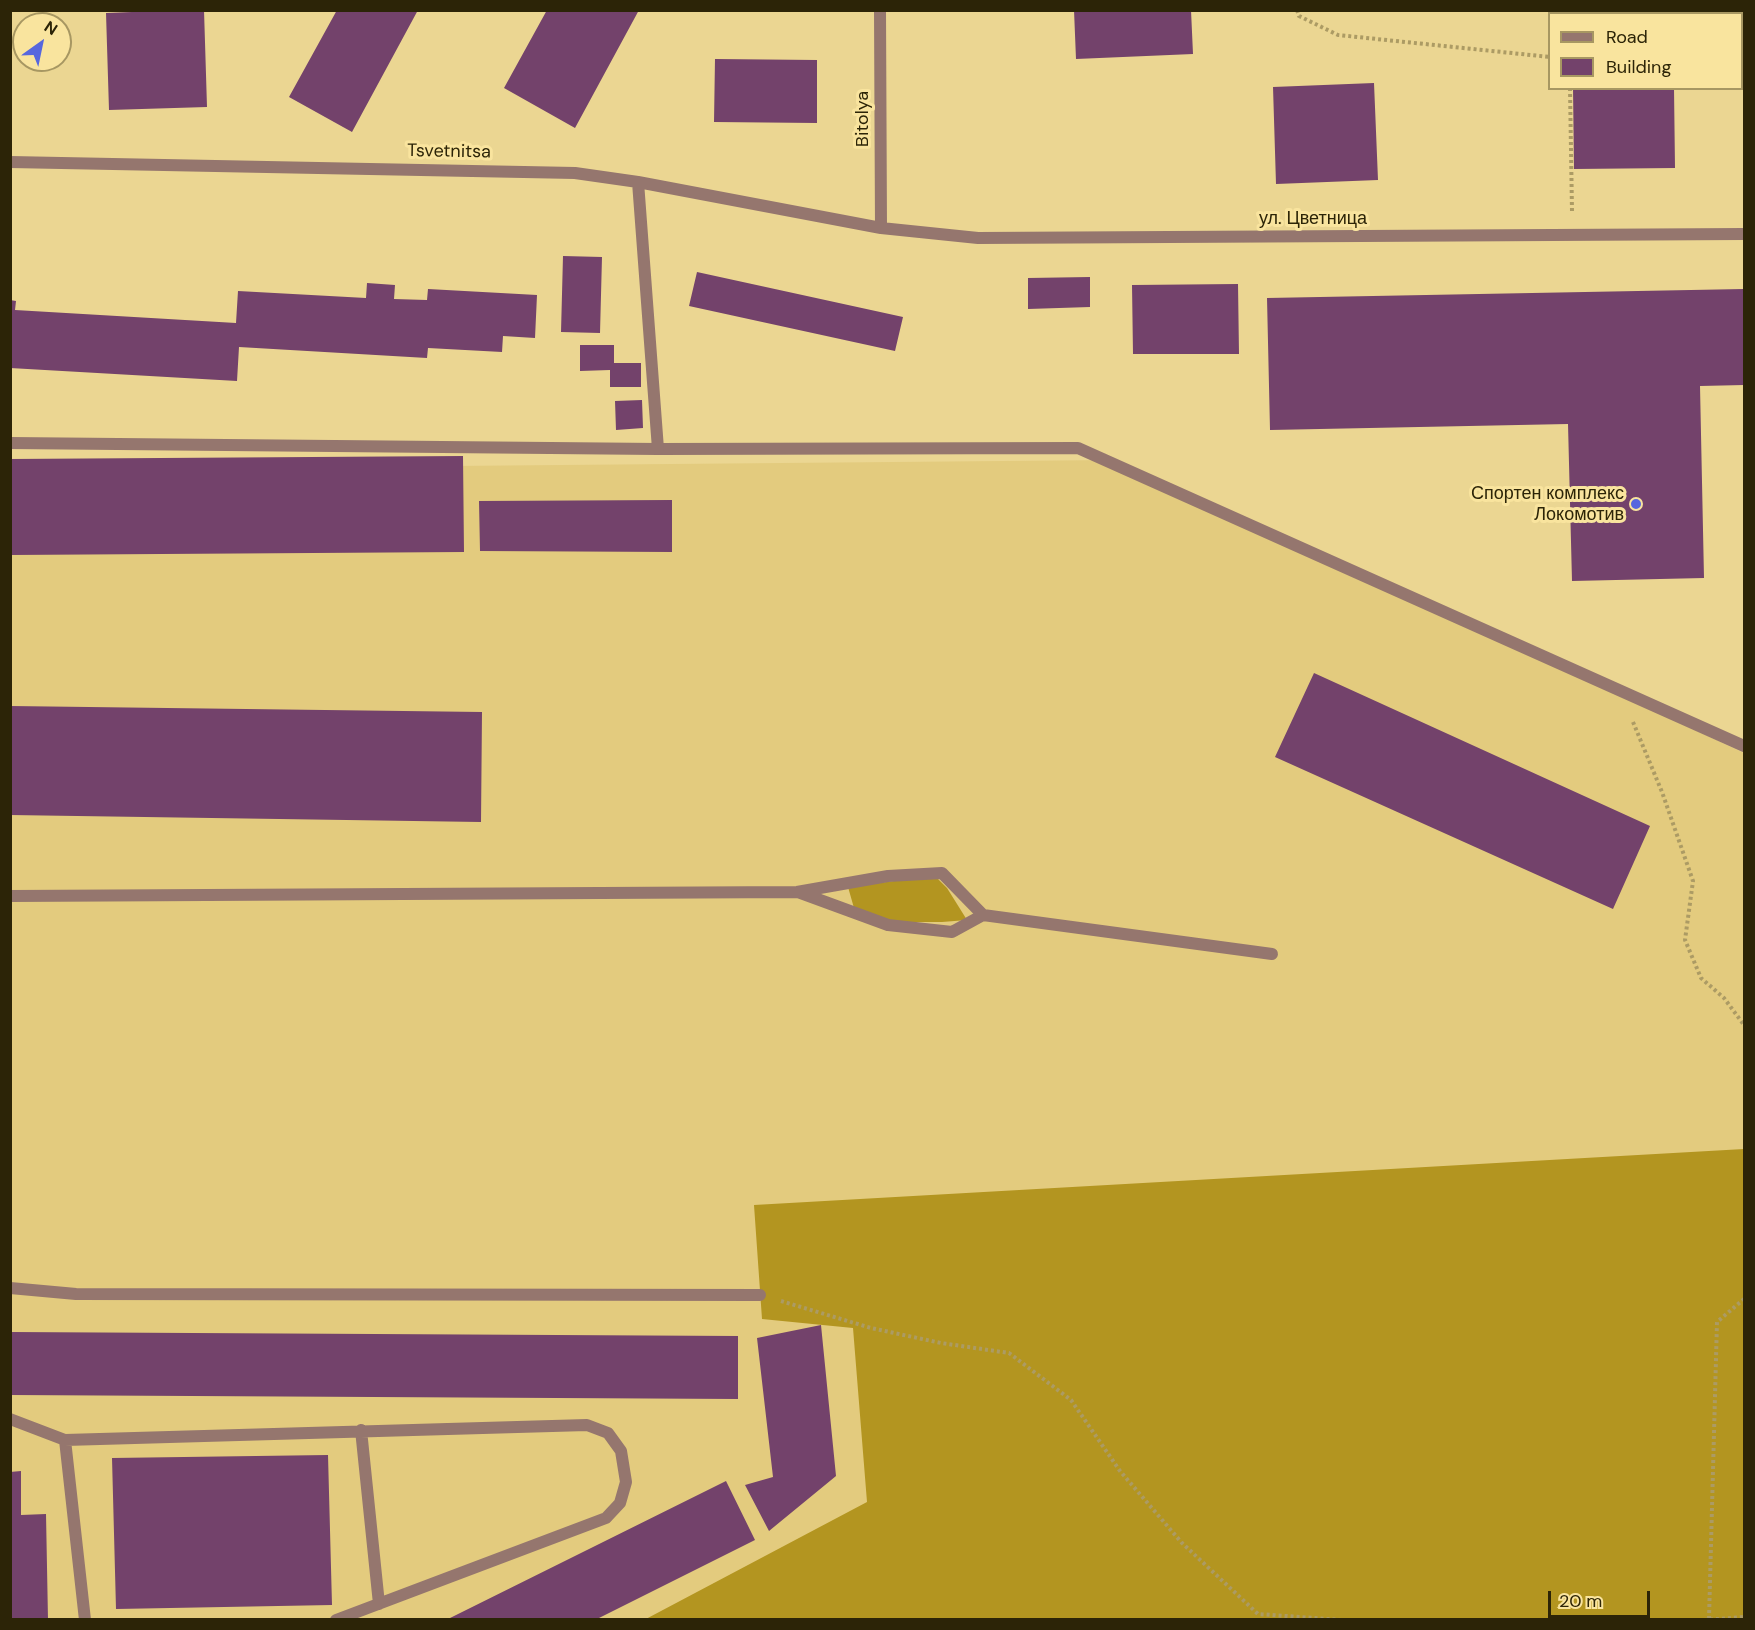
<!DOCTYPE html>
<meta charset="utf-8">
<style>
body{margin:0}
#map{position:relative;width:1755px;height:1630px;overflow:hidden;background:#ebd692;font-family:"DM Sans",sans-serif}
canvas{display:block}
.frame{position:absolute;inset:0;border:12px solid #2c2407;pointer-events:none}
.legend{position:absolute;left:1548px;top:12px;width:195px;height:78px;box-sizing:border-box;background:#f9e49e;border:2px solid #a79762;margin:0;padding:8px 10px;list-style:none;font-size:18px;color:#2c2407}
.legend li{display:flex;align-items:center;gap:12px;height:30px}
.legend b{width:30px;border:2px solid #a79762}
.north{position:absolute;left:12px;top:12px;width:60px;height:60px;box-sizing:border-box;background:#f9e49e;border:2px solid #a79762;border-radius:50%;rotate:33deg;font-size:16px;font-weight:700;line-height:24px;text-align:center;color:#2c2407}
.north::after{content:'';display:block;margin:auto;width:21px;height:27px;background:#5767de;clip-path:polygon(50% 0,100% 100%,50% 72%,0 100%)}
.scale{position:absolute;left:1548px;top:1591px;width:102px;height:27px;box-sizing:border-box;border:3px solid #2c2407;border-top:0;padding-left:8px;font-size:18px;line-height:21px;white-space:nowrap;color:#2c2407;-webkit-text-stroke:4px #f9e49e;paint-order:stroke}
</style>
<div id="map">
<canvas width="1755" height="1630"></canvas>
<div class="frame"></div>
<ul class="legend">
<li><b style="height:8px;background:#95766e"></b>Road</li>
<li><b style="height:16px;background:#73426b"></b>Building</li>
</ul>
<div class="north">N</div>
<div class="scale">20 m</div>
</div>
<script>
const ctx = document.querySelector('canvas').getContext('2d');
ctx.lineJoin = 'round';
function fill(path, color) { ctx.fillStyle = color; ctx.fill(path, 'evenodd'); }
const poly = rows => new Path2D(rows.map(r => 'M' + r).join(''));
function strokePath(path, color, width, dash) { ctx.strokeStyle = color; ctx.lineWidth = width; ctx.lineCap = dash ? 'butt' : 'round'; ctx.setLineDash(dash || []); ctx.stroke(path); }
function label(font, color, halo, rows, align = 'center') {
  ctx.font = font + ' "DM Sans",sans-serif'; ctx.lineWidth = 6; ctx.setLineDash([]); ctx.textBaseline = 'middle'; ctx.strokeStyle = halo; ctx.fillStyle = color; for (const [text, x, y, turn = 0] of rows) {
    ctx.save(); ctx.translate(x, y); ctx.rotate((+turn || 0) * Math.PI / 180); ctx.textAlign = isNaN(turn) ? turn : align; if (halo) ctx.strokeText(text, 0, 0); ctx.fillText(text, 0, 0); ctx.restore();
  }
}
fill(poly([
 [1114,460,1744,753,1744,1619,11,1619,10,470]
]), '#e3cb7e');
fill(poly([
 [932,876,938,879,947,888,967,920,942,922,893,922,854,908,848,887],
 [1744,1149,1744,1619,644,1620,867,1502,853,1328,762,1319,754,1205]
]), '#b39520');
fill(poly([
 [183,10,204,10,207,107,109,110,106,13],
 [337,10,418,10,352,132,289,97],
 [547,10,639,10,575,128,504,88],
 [1074,10,1191,10,1193,54,1076,59],
 [715,59,817,60,817,123,714,122],
 [1374,83,1378,180,1276,184,1273,87],
 [1573,88,1674,88,1675,168,1574,169],
 [563,256,602,257,600,333,561,332],
 [697,272,903,317,895,351,689,306],
 [1090,277,1090,307,1028,309,1028,278],
 [367,283,395,285,394,299,427,300,428,289,537,295,535,338,503,336,502,352,428,348,427,358,239,347,237,381,10,368,10,300,16,301,15,310,236,323,238,291,366,298],
 [1238,284,1239,354,1133,354,1132,285],
 [1744,289,1744,385,1700,386,1704,578,1572,581,1568,424,1270,430,1267,298],
 [580,345,614,345,614,363,641,363,641,387,610,387,610,370,580,371],
 [642,400,643,428,616,430,615,401],
 [463,456,464,552,10,555,10,459],
 [672,500,672,552,480,551,479,501],
 [1314,673,1650,826,1613,909,1275,757],
 [10,706,482,712,481,822,10,815],
 [821,1325,836,1476,769,1531,745,1485,773,1477,757,1338],
 [10,1332,738,1336,738,1399,10,1395],
 [328,1455,332,1605,116,1609,112,1458],
 [21,1471,21,1515,46,1514,48,1620,10,1620,10,1472],
 [726,1481,755,1540,595,1620,446,1620]
]), '#73426b');
strokePath(poly([
 [1297,10,1299,16,1338,35,1550,57],
 [1570,88,1572,211],
 [1633,722,1662,792,1693,881,1685,940,1701,978,1724,998,1744,1025],
 [781,1301,871,1328,941,1343,1009,1353,1071,1400,1120,1471,1182,1543,1258,1614,1342,1620],
 [1709,1619,1717,1322,1744,1299],
 [1704,1620,1744,1617]
]), '#ac9b64', 4, [3, 3]);
strokePath(poly([
 [1568,10,1568,14],
 [1742,46,1744,46],
 [658,449,1078,448,1744,746],
 [10,1419,65,1440,85,1620],
 [361,1430,379,1604],
 [65,1440,587,1425,608,1433,621,1451,626,1482,620,1503,606,1518,336,1620]
]), '#95766e', 12);
strokePath(poly([
 [880,10,881,228],
 [10,162,575,173,638,182,881,228,978,238,1744,234],
 [10,443,658,449,638,182],
 [798,892,888,925,952,932,983,915],
 [10,896,797,892,888,876,942,873,983,915,1272,954],
 [10,1288,76,1294,760,1295]
]), '#95766e', 12);
for (const [x, y, r, color] of [
 [1636,504,6,"#5767de"]
]) { const dot = new Path2D(); dot.arc(x, y, r, 0, 2 * Math.PI); ctx.fillStyle = color; ctx.fill(dot); strokePath(dot, '#f9e49e', 2); }
label('18px', '#2c2407', '#f9e49e', [
 ["Bitolya",863,119,-90],
 ["Tsvetnitsa",449,152,1],
 ["ул. Цветница",1313,219]
]);
label('18px', '#2c2407', '#f9e49e', [
 ["Спортен комплекс",1624,494],
 ["Локомотив",1624,515]
], 'right');
</script>
